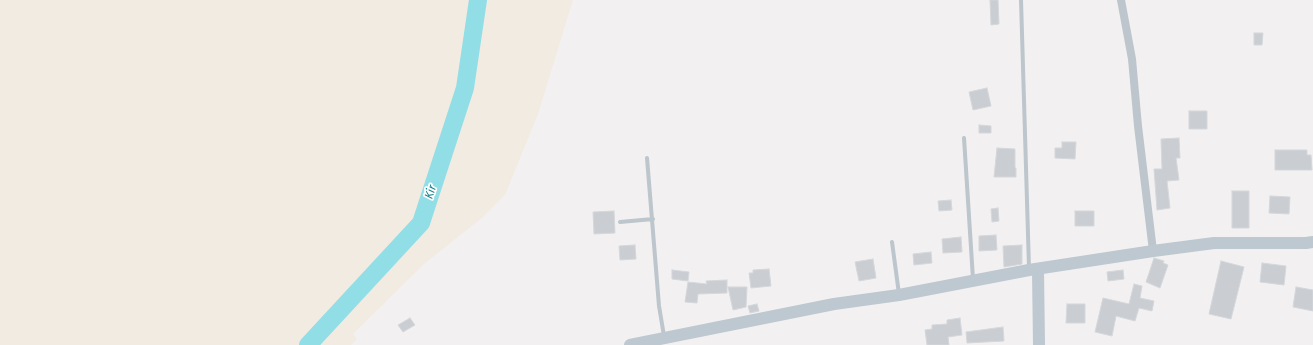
<!DOCTYPE html>
<style>
body{margin:0}
canvas{display:block;background:#f2f0f0}
</style>
<canvas width="1313" height="345"></canvas>
<script>
const ctx = document.querySelector('canvas').getContext('2d');
ctx.lineJoin = 'round';
function fill(path, color) { ctx.fillStyle = color; ctx.fill(path, 'evenodd'); }
const poly = rows => new Path2D(rows.map(r => 'M' + r).join(''));
function strokePath(path, color, width, dash) { ctx.strokeStyle = color; ctx.lineWidth = width; ctx.lineCap = dash ? 'butt' : 'round'; ctx.setLineDash(dash || []); ctx.stroke(path); }
function label(font, color, halo, rows, align = 'center') {
  ctx.font = font + ' "Fira Sans Condensed",sans-serif'; ctx.lineWidth = 3.5; ctx.setLineDash([]); ctx.textBaseline = 'middle'; ctx.strokeStyle = halo; ctx.fillStyle = color; for (const [text, x, y, turn = 0] of rows) {
    ctx.save(); ctx.translate(x, y); ctx.rotate((+turn || 0) * Math.PI / 180); ctx.textAlign = isNaN(turn) ? turn : align; if (halo) ctx.strokeText(text, 0, 0); ctx.fillText(text, 0, 0); ctx.restore();
  }
}
fill(poly([
 [0,0,573,0,538,114,505,195,483,217,424,264,353,334,357,339,351,345,0,345]
]), '#f2ebe2');
strokePath(poly([
 [308,345,421,223,465,88,478,0]
]), '#92dee6', 18);
const building = poly([
 [990,0,998,0,999,24,991,25,990,0],
 [1254,33,1263,33,1262,45,1254,45,1254,33],
 [987,88,991,106,973,110,969,92,987,88],
 [1189,111,1207,111,1207,129,1189,129,1189,111],
 [979,125,991,126,991,133,979,133,979,125],
 [1179,138,1180,158,1176,158,1179,180,1167,181,1170,208,1157,210,1154,169,1162,169,1161,139,1179,138],
 [1062,142,1076,142,1075,159,1055,158,1055,148,1062,148,1062,142],
 [997,148,1015,149,1015,168,1016,168,1016,177,994,177,997,148],
 [1275,150,1307,150,1307,155,1311,155,1312,170,1275,170,1275,150],
 [1232,191,1249,191,1249,228,1232,228,1232,191],
 [1270,196,1290,197,1289,214,1269,213,1270,196],
 [951,200,952,210,939,211,938,201,951,200],
 [998,208,999,221,992,222,991,209,998,208],
 [614,211,615,233,594,234,593,212,614,211],
 [1075,211,1094,211,1094,226,1075,226,1075,211],
 [996,235,997,250,979,251,979,236,996,235],
 [961,237,962,252,943,253,942,239,961,237],
 [635,245,636,259,620,260,619,246,635,245],
 [1022,245,1022,264,1004,267,1003,246,1022,245],
 [931,252,932,263,914,265,913,254,931,252],
 [1154,258,1164,261,1163,263,1168,265,1160,288,1146,282,1154,258],
 [873,259,876,278,859,281,855,262,873,259],
 [1221,261,1244,267,1231,319,1209,314,1221,261],
 [1262,263,1286,266,1284,285,1260,282,1262,263],
 [769,269,771,286,751,288,749,273,753,273,753,270,769,269],
 [672,270,689,272,688,281,672,279,672,270],
 [1123,270,1124,279,1108,281,1107,272,1123,270],
 [727,280,727,293,698,294,697,303,685,302,688,282,707,284,706,281,727,280],
 [1134,284,1142,286,1140,298,1154,301,1152,311,1139,308,1135,321,1116,316,1112,336,1095,332,1103,298,1129,304,1134,284],
 [728,287,747,287,746,307,733,310,728,287],
 [1296,287,1313,290,1313,311,1293,307,1296,287],
 [757,304,759,311,750,313,748,306,757,304],
 [1067,304,1085,304,1085,323,1066,323,1067,304],
 [410,318,415,325,403,332,398,325,410,318],
 [960,318,962,335,948,337,949,345,927,345,925,330,932,329,932,325,947,324,947,320,960,318],
 [1003,327,1004,341,967,343,966,332,1003,327]
]);
fill(building, '#caced2');
strokePath(building, '#d4d7db', 1);
strokePath(poly([
 [1021,0,1029,268],
 [964,138,973,279],
 [647,158,659,306,664,336],
 [620,222,653,219],
 [892,242,899,294]
]), '#bdc6cc', 4);
strokePath(poly([
 [1121,0,1132,59,1138,126,1153,251]
]), '#bdc6cc', 8);
strokePath(poly([
 [1038,270,1039,345],
 [630,345,834,304,899,295,1029,270,1153,251,1214,243,1306,243,1313,242]
]), '#bdc8d0', 12);
label('italic 12px', '#15818c', '#fff', [
 ["Kir",431,192,-72]
]);
</script>
